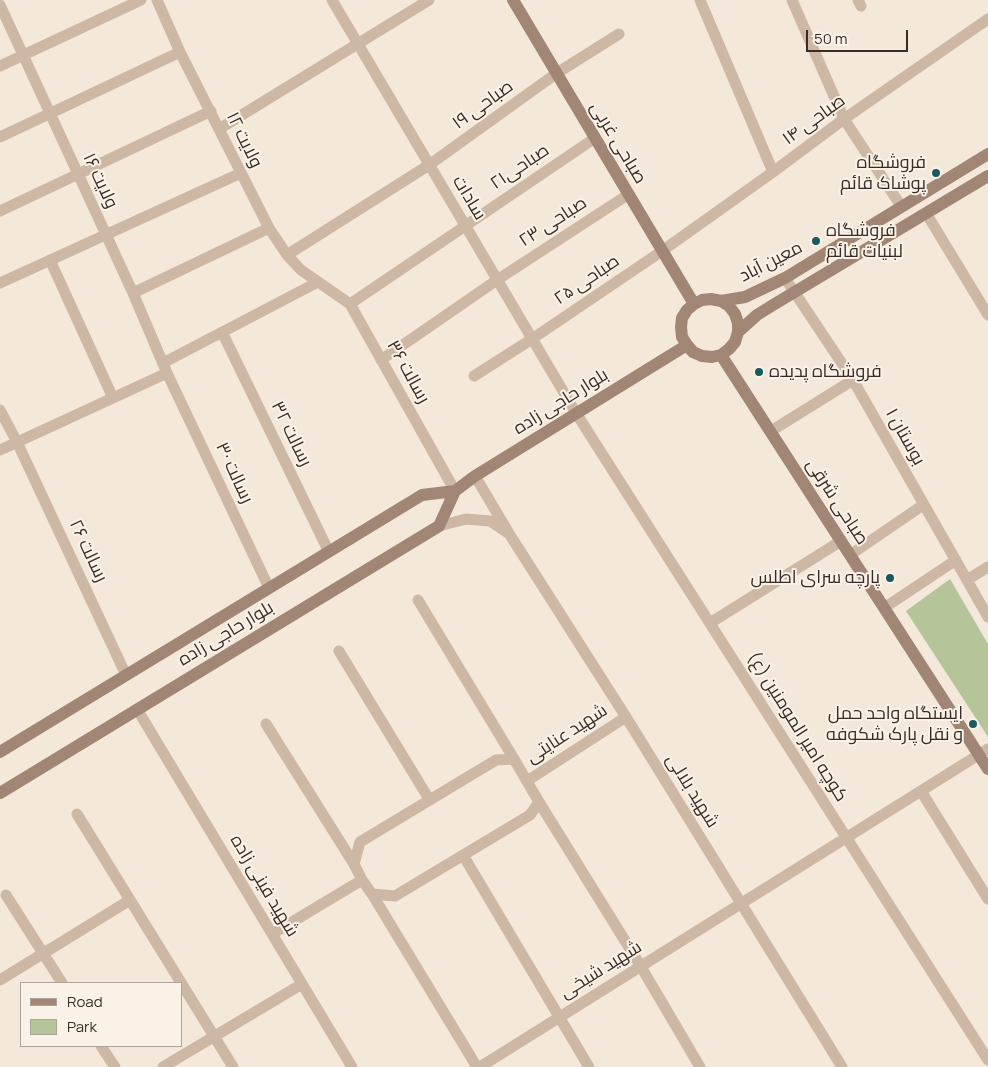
<!DOCTYPE html>
<meta charset="utf-8">
<style>
body{margin:0}
#map{position:relative;width:988px;height:1067px;overflow:hidden;background:#f4e8da;font-family:Manrope,sans-serif}
canvas{display:block}
.legend{position:absolute;left:20px;top:982px;width:162px;height:65px;box-sizing:border-box;background:#fbf2e7;border:1px solid #ada39a;margin:0;padding:6px 9px;list-style:none;font-size:15px;color:#392c27}
.legend li{display:flex;align-items:center;gap:10px;height:25px}
.legend b{width:25px;border:1px solid #ada39a}
.scale{position:absolute;left:806px;top:30px;width:102px;height:22px;box-sizing:border-box;border:2px solid #392c27;border-top:0;padding-left:6px;font-size:15px;line-height:18px;white-space:nowrap;color:#392c27;-webkit-text-stroke:4px #fbf2e7;paint-order:stroke}
</style>
<div id="map">
<canvas width="988" height="1067"></canvas>
<ul class="legend">
<li><b style="height:6px;background:#a18676"></b>Road</li>
<li><b style="height:14px;background:#b6c599"></b>Park</li>
</ul>
<div class="scale">50 m</div>
</div>
<script>
const ctx = document.querySelector('canvas').getContext('2d');
ctx.lineJoin = 'round';
function fill(path, color) { ctx.fillStyle = color; ctx.fill(path, 'evenodd'); }
const poly = rows => new Path2D(rows.map(r => 'M' + r).join(''));
function strokePath(path, color, width, dash) { ctx.strokeStyle = color; ctx.lineWidth = width; ctx.lineCap = dash ? 'butt' : 'round'; ctx.setLineDash(dash || []); ctx.stroke(path); }
function label(font, color, halo, rows, align = 'center') {
  ctx.font = font + ' Manrope,Cairo,sans-serif'; ctx.lineWidth = 4; ctx.setLineDash([]); ctx.textBaseline = 'middle'; ctx.strokeStyle = halo; ctx.fillStyle = color; for (const [text, x, y, turn = 0] of rows) {
    ctx.save(); ctx.translate(x, y); ctx.rotate((+turn || 0) * Math.PI / 180); ctx.textAlign = isNaN(turn) ? turn : align; if (halo) ctx.strokeText(text, 0, 0); ctx.fillText(text, 0, 0); ctx.restore();
  }
}
fill(poly([
 [950,579,988,644,988,737,906,611]
]), '#b6c599');
strokePath(poly([
 [157,0,180,52,269,228,287,255,301,270,350,304,455,491],
 [332,0,576,413,988,1060],
 [700,0,773,172],
 [792,0,844,119,901,206],
 [858,0,861,6],
 [0,5,133,293,167,373,269,588],
 [0,66,141,0],
 [219,129,429,0],
 [0,137,180,52],
 [0,211,211,111],
 [926,213,988,315],
 [287,255,429,165,557,73,619,34],
 [50,260,113,398],
 [785,278,853,380,988,617],
 [0,283,241,173],
 [133,293,269,228],
 [350,304,595,138],
 [222,332,329,552],
 [381,360,497,280,629,194],
 [163,363,318,282],
 [474,376,532,339,662,251,773,172,844,119,988,19],
 [0,410,17,442,126,675],
 [771,431,853,380],
 [0,450,167,373],
 [475,476,510,535,626,717,842,1067],
 [439,526,466,519,490,521,508,533],
 [850,555,923,505],
 [967,580,988,567],
 [418,600,514,759],
 [884,608,956,560],
 [710,623,841,541],
 [339,651,429,799],
 [137,709,352,1067],
 [266,724,354,864],
 [514,759,539,802,530,815,395,896,372,894,362,880,354,864,360,842,496,760,514,759],
 [527,781,626,717],
 [921,791,988,899],
 [539,802,640,965,700,1067],
 [77,814,233,1067],
 [463,855,589,1067],
 [372,894,477,1067],
 [6,895,62,983],
 [272,934,362,880],
 [0,980,130,900],
 [101,1046,115,1067],
 [163,1067,302,984],
 [480,1067,988,749]
]), '#cdb7a5', 11);
strokePath(poly([
 [513,0,694,304],
 [721,301,729,306,735,314,738,323,738,332,735,342,729,349,721,355,712,357,702,356,693,352,687,345,682,337,681,327,682,318,687,310,694,304,702,300,711,299,721,301,745,297,785,278,988,154],
 [738,332,757,315,773,305,988,176],
 [721,355,988,769],
 [0,752,422,495,455,491],
 [0,793,439,526,455,491,475,476,687,345]
]), '#a18676', 12);
for (const [x, y, r, color] of [
 [936,173,5,"#185a5e"],
 [816,241,5,"#185a5e"],
 [759,372,5,"#185a5e"],
 [890,578,5,"#185a5e"],
 [973,724,5,"#185a5e"]
]) { const dot = new Path2D(); dot.arc(x, y, r, 0, 2 * Math.PI); ctx.fillStyle = color; ctx.fill(dot); strokePath(dot, '#fbf2e7', 2); }
label('18px', '#392c27', '#fbf2e7', [
 ["صباحی ۱۹",483,105,-36],
 ["صباحی ۱۴",814,120,-36],
 ["ولایت ۱۲",244,140,64],
 ["صباحی غربی",618,143,59],
 ["صباحی۲۱",520,167,-34],
 ["ولایت ۱۶",100,181,65],
 ["سادات",469,198,59],
 ["صباحی ۲۳",553,222,-33],
 ["معین آباد",771,262,-27],
 ["صباحی ۲۵",587,280,-34],
 ["رسالت ۳۶",408,372,61],
 ["بلوار حاجی زاده",561,402,-32],
 ["رسالت ۳۲",291,434,64],
 ["بوستان ۱",905,437,61],
 ["رسالت ۳۰",234,473,65],
 ["صباحی شرقی",837,502,57],
 ["رسالت ۲۶",88,551,65],
 ["بلوار حاجی زاده",226,634,-31],
 ["کوچه امیر المومنین (ع)",797,727,58],
 ["شهید عنایتی",567,734,-33],
 ["شهید بلالی",692,791,58],
 ["شهید فینی زاده",264,886,59],
 ["شهید شیخی",601,970,-32]
]);
label('18px', '#392c27', '#fbf2e7', [
 ["فروشگاه",926,163],
 ["پوشاک قائم",926,184],
 ["فروشگاه",826,231,"left"],
 ["لبنیات قائم",826,252,"left"],
 ["فروشگاه پدیده",769,372,"left"],
 ["پارچه سرای اطلس",880,578],
 ["ایستگاه واحد حمل",963,714],
 ["و نقل پارک شکوفه",963,735]
], 'right');
</script>
